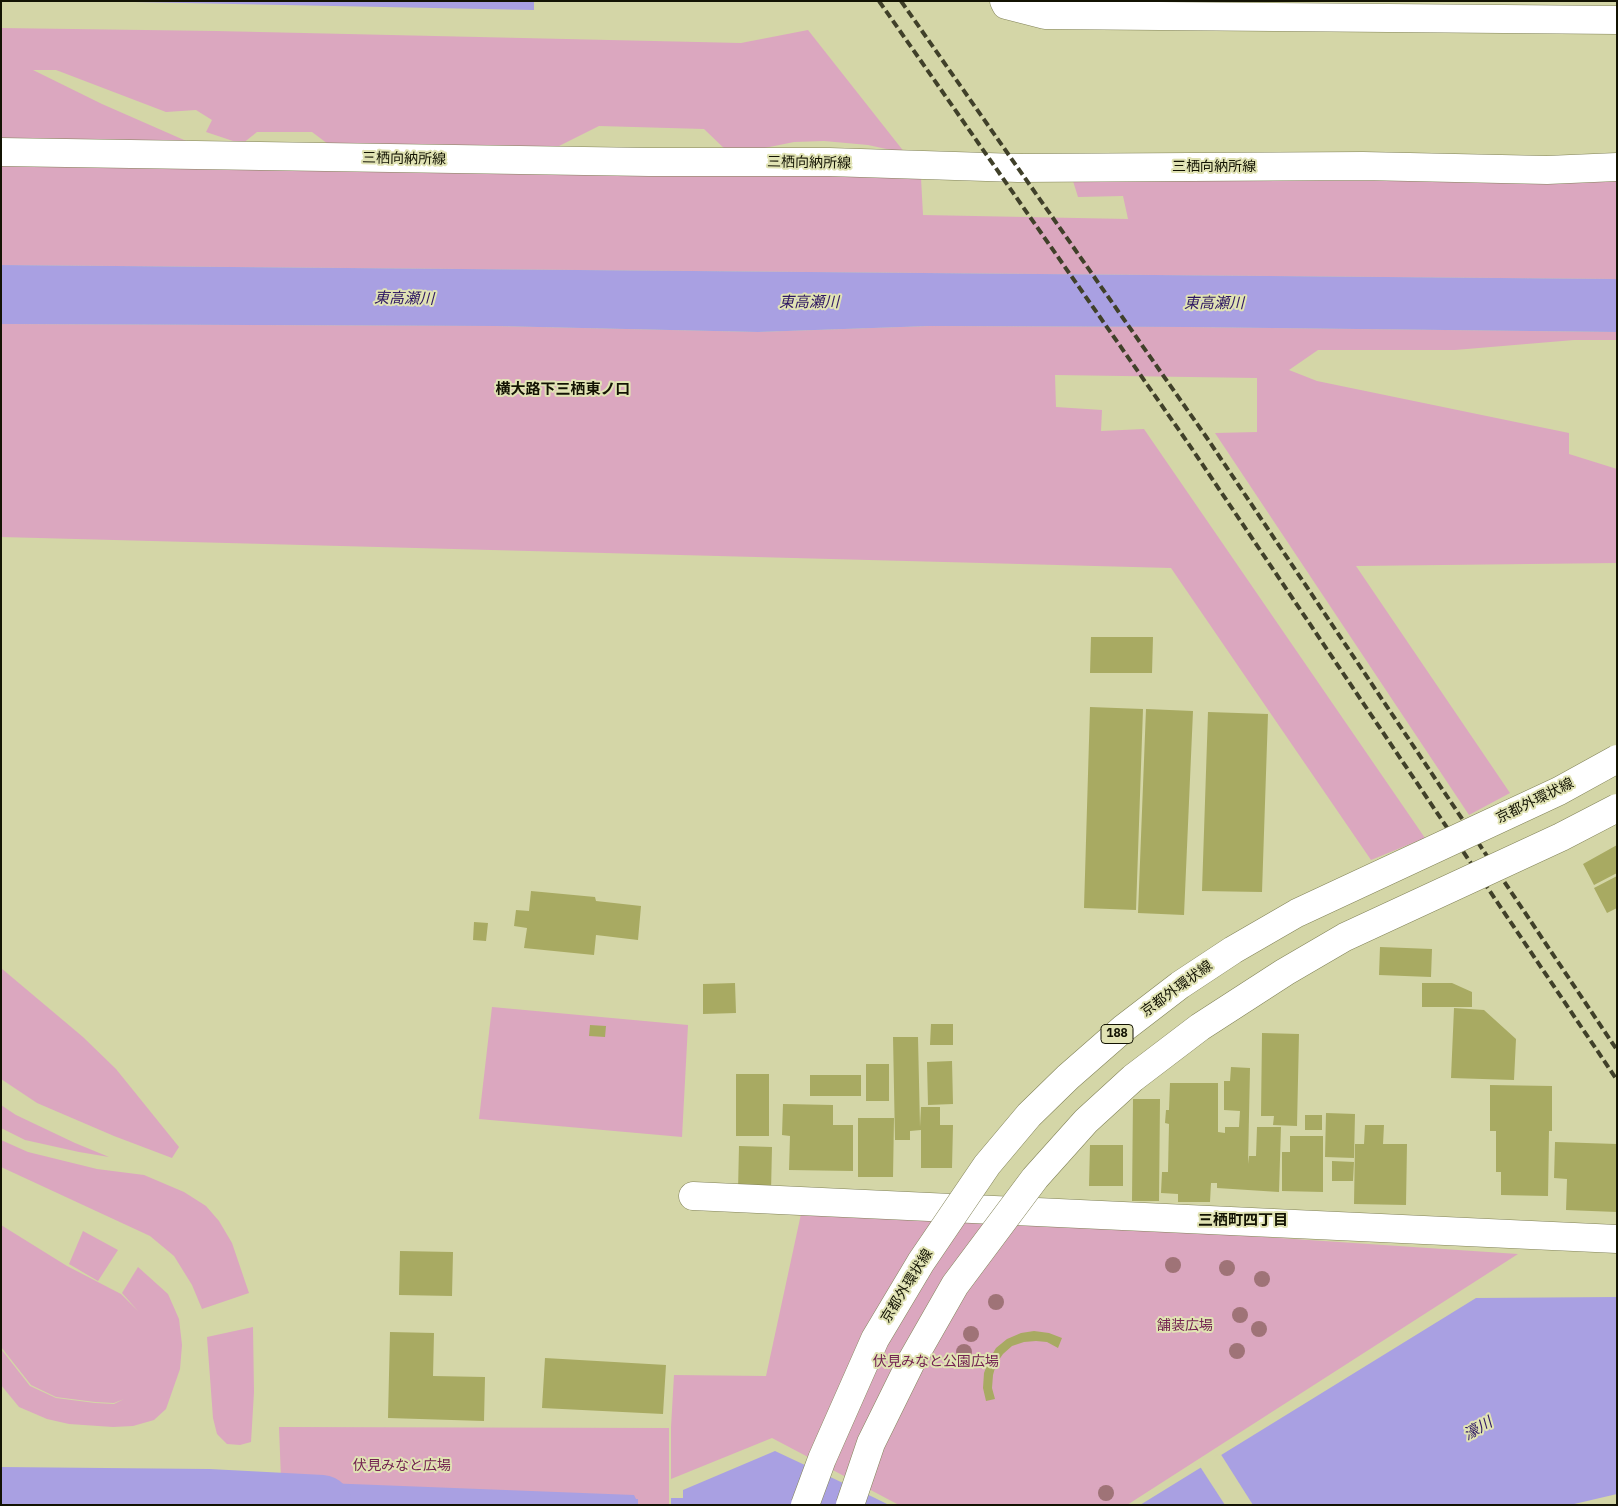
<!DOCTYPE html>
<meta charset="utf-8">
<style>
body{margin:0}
#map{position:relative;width:1618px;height:1506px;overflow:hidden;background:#d4d6a7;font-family:"IBM Plex Sans",sans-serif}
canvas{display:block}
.frame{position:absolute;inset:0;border:2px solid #131303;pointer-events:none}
</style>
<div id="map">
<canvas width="1618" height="1506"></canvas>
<div class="frame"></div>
</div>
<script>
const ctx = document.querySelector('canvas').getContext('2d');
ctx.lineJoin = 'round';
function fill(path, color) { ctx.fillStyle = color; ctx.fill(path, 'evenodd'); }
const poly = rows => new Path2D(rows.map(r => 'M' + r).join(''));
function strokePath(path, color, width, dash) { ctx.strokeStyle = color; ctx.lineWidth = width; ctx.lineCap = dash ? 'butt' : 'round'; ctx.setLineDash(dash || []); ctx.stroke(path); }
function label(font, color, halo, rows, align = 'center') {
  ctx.font = font + ' "IBM Plex Sans","Noto Sans JP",sans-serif'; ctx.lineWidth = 4; ctx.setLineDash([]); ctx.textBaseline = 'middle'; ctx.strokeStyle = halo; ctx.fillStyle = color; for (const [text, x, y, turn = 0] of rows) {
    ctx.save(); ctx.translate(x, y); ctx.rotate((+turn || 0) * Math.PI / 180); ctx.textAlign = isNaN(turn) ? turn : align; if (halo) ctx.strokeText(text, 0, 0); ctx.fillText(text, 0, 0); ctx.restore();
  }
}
fill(poly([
 [1,28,216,31,741,43,808,30,905,153,868,145,824,141,794,142,740,153,728,152,704,129,599,126,555,148,328,144,312,132,257,132,242,144,206,132,212,120,196,110,166,112,56,70,33,70,102,104,200,147,1,143],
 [1,162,514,169,921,178,923,215,1128,219,1123,196,1078,197,1073,181,1617,178,1617,279,1,265],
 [1,324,494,326,758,332,930,326,1184,327,1617,332,1617,340,1574,340,1455,350,1318,350,1289,370,1317,381,1569,433,1569,454,1617,469,1617,563,1356,566,1510,793,1469,815,1215,433,1257,432,1257,378,1055,375,1056,407,1102,410,1101,431,1144,429,1425,838,1371,860,1171,568,1,537],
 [1,968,83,1037,116,1069,179,1147,172,1158,114,1136,37,1103,1,1079],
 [492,1007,688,1025,682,1137,479,1119],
 [1,1105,16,1115,75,1143,109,1157,79,1152,25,1140,1,1128],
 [1,1140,28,1152,97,1169,144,1175,184,1192,206,1206,219,1221,232,1243,249,1293,202,1309,192,1285,174,1256,150,1236,1,1167],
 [801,1214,1025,1221,1518,1254,1127,1505,899,1505,772,1438,671,1479,671,1427,674,1375,766,1376],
 [1,1225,67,1266,121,1294,138,1311,122,1293,138,1267,168,1294,179,1319,182,1345,180,1369,166,1409,154,1420,133,1426,113,1427,69,1424,47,1419,19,1407,1,1385,1,1349,30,1386,56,1398,95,1403,114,1404,124,1399,114,1403,95,1402,56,1397,31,1385,1,1347],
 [83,1231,118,1250,98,1281,69,1264],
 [253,1327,254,1392,251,1442,240,1445,227,1444,217,1434,213,1418,207,1337],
 [279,1427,669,1428,669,1505,282,1505]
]), '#dba7bf');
fill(poly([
 [84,1,534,1,534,10],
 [1,265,1617,279,1617,332,1184,327,930,326,758,332,494,326,1,324],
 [1617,1297,1617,1494,1570,1505,1140,1505,1476,1298],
 [775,1451,875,1498,889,1505,671,1505,671,1498,683,1498,683,1490],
 [25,1481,51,1488,118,1491,197,1489,233,1484,233,1505,173,1505,134,1500,89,1505,1,1505,1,1482],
 [274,1481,634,1495,636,1499,638,1499,638,1505,267,1505,267,1486,274,1486]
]), '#a9a0e2');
fill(poly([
 [1220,1453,1253,1505,1225,1505,1199,1465]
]), '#d4d6a7');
strokePath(poly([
 [1,1497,208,1499,322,1505]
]), '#a9a0e2', 60);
fill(poly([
 [1091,637,1153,637,1152,673,1090,673],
 [1090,707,1143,709,1136,910,1084,908],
 [1146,709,1193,711,1184,915,1138,913],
 [1208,712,1268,714,1262,892,1202,891],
 [1617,845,1617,873,1594,885,1583,864],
 [1617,876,1617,908,1607,913,1594,888],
 [531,891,595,897,596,901,641,906,638,940,596,935,594,955,524,948,527,928,514,926,516,910,529,911],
 [474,922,488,923,486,941,473,940],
 [1380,947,1432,949,1431,977,1379,975],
 [735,983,736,1013,703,1014,703,984],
 [1422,983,1452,983,1472,992,1472,1007,1422,1007],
 [1454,1008,1484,1010,1516,1039,1514,1080,1451,1078],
 [931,1024,953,1024,953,1045,930,1045],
 [590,1025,606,1026,605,1037,589,1036],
 [1262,1033,1299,1034,1297,1126,1273,1125,1274,1116,1261,1116],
 [893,1037,918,1037,920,1127,921,1107,940,1107,940,1125,953,1125,952,1168,921,1168,921,1130,910,1131,910,1140,895,1140],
 [952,1061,953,1104,928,1105,927,1062],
 [866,1064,889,1064,889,1101,866,1101],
 [1231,1067,1250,1068,1248,1164,1249,1156,1256,1156,1257,1127,1281,1127,1279,1192,1217,1188,1217,1183,1211,1183,1210,1202,1178,1202,1178,1194,1161,1193,1162,1172,1168,1172,1169,1124,1165,1123,1166,1110,1169,1110,1170,1083,1218,1083,1218,1156,1218,1132,1225,1133,1225,1127,1239,1127,1240,1111,1224,1110,1224,1081,1230,1081],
 [736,1074,769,1074,769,1136,736,1136],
 [810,1075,861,1075,861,1096,810,1096],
 [1490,1085,1552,1086,1552,1131,1549,1131,1548,1196,1501,1195,1501,1172,1496,1172,1496,1131,1490,1131],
 [1133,1099,1160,1099,1159,1201,1132,1201],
 [783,1104,833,1105,833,1125,853,1125,853,1171,789,1170,790,1136,782,1135],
 [1326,1113,1355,1114,1354,1158,1325,1157],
 [1305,1115,1322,1115,1322,1130,1305,1130],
 [858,1118,894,1118,893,1177,858,1177],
 [1365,1125,1384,1125,1383,1144,1407,1144,1406,1205,1354,1204,1355,1144,1364,1144],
 [1290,1136,1323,1136,1323,1192,1282,1191,1282,1152,1290,1152],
 [1555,1142,1617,1144,1617,1212,1566,1210,1567,1179,1554,1178],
 [1090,1145,1123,1145,1123,1186,1089,1186],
 [739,1146,772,1147,771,1192,738,1191],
 [1332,1161,1354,1162,1353,1181,1332,1181],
 [400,1251,453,1252,452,1296,399,1295],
 [1034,1331,1049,1333,1062,1338,1058,1348,1047,1342,1036,1341,1024,1342,1012,1346,1003,1354,996,1364,993,1375,992,1388,995,1399,986,1401,983,1388,984,1373,989,1360,996,1348,1007,1339,1021,1333],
 [390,1332,434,1333,433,1376,485,1377,484,1421,388,1418],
 [545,1358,666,1365,663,1414,542,1408]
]), '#a8aa62');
const minor = poly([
 [1004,1,1006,5,1045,15,1617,20],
 [693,1196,1617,1239]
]);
const major = poly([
 [1,152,649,162,829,162,1018,168,1363,166,1547,170,1617,167]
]);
strokePath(minor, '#818257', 29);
strokePath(major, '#818257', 29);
strokePath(minor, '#fff', 28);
strokePath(major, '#fff', 28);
strokePath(poly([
 [879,1,1188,443,1617,1080],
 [901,1,1207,438,1617,1050]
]), '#404029', 4, [8, 4]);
const majorBridge = poly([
 [805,1505,822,1459,875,1339,921,1262,987,1165,1029,1115,1068,1077,1124,1028,1180,985,1233,950,1297,913,1559,791,1617,759],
 [850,1505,871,1443,911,1362,955,1285,1035,1178,1086,1121,1133,1078,1200,1027,1285,972,1345,937,1561,837,1617,808]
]);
strokePath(majorBridge, '#818257', 29, []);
strokePath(majorBridge, '#fff', 28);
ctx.fillStyle = '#9f7377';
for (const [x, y] of [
 [1173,1265],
 [1227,1268],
 [1262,1279],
 [996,1302],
 [1240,1315],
 [1259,1329],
 [971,1334],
 [1237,1351],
 [964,1352],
 [1106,1493]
]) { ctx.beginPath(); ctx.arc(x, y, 8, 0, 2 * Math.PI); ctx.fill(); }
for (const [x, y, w] of [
 [1117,1034,32]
]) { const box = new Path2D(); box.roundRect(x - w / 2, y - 9.5, w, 19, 4); ctx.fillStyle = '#e1e3b4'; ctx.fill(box); strokePath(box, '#131303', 1); }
label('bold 12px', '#131303', null, [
 ["188",1117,1034]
]);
label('14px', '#131303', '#e1e3b4', [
 ["三栖向納所線",404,159,1],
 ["三栖向納所線",809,163,1],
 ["三栖向納所線",1214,167],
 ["京都外環状線",1535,801,-26],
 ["京都外環状線",1177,989,-36],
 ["京都外環状線",907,1286,-58]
]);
label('14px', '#732250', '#e1e3b4', [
 ["舗装広場",1185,1326],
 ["伏見みなと公園広場",936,1362],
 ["伏見みなと広場",402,1466]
]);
label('italic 15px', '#2d1662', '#e1e3b4', [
 ["東高瀬川",404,299,1],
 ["東高瀬川",809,303],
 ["東高瀬川",1214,304],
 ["濠川",1478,1429,-30]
]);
label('bold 15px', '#131303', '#e1e3b4', [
 ["横大路下三栖東ノ口",563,390],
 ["三栖町四丁目",1243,1221]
]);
</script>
